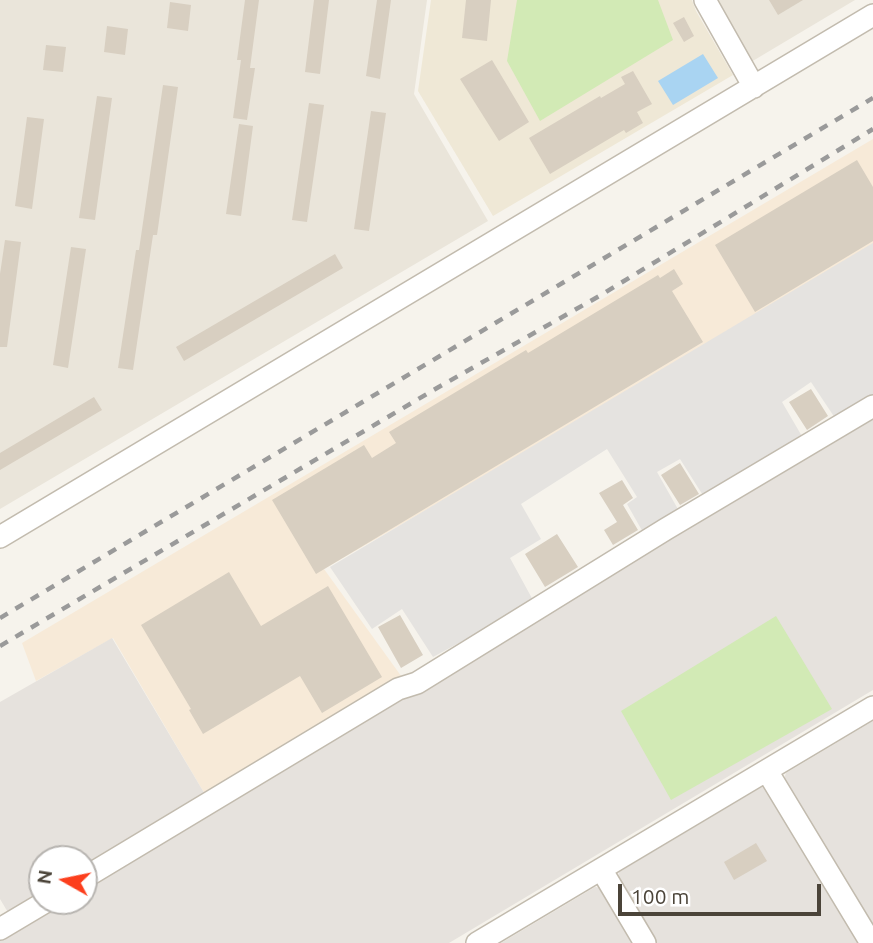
<!DOCTYPE html>
<style>
body{margin:0}
#map{position:relative;width:873px;height:943px;overflow:hidden;background:#f6f3ec;font-family:Ubuntu,sans-serif}
canvas{display:block}
.north{position:absolute;left:28px;top:845px;width:70px;height:70px;box-sizing:border-box;background:#fff;border:2px solid #b7b4b0;border-radius:50%;rotate:279deg;font-size:19px;font-weight:700;line-height:28px;text-align:center;color:#4b4439}
.north::after{content:'';display:block;margin:auto;width:24px;height:32px;background:#fc3f1d;clip-path:polygon(50% 0,100% 100%,50% 72%,0 100%)}
.scale{position:absolute;left:618px;top:884px;width:203px;height:32px;box-sizing:border-box;border:4px solid #4b4439;border-top:0;padding-left:9px;font-size:21px;line-height:24px;white-space:nowrap;color:#4b4439;-webkit-text-stroke:5px #fff;paint-order:stroke}
</style>
<div id="map">
<canvas width="873" height="943"></canvas>
<div class="north">N</div>
<div class="scale">100 m</div>
</div>
<script>
const ctx = document.querySelector('canvas').getContext('2d');
ctx.lineJoin = 'round';
function fill(path, color) { ctx.fillStyle = color; ctx.fill(path, 'evenodd'); }
const poly = rows => new Path2D(rows.map(r => 'M' + r).join(''));
function strokePath(path, color, width, dash) { ctx.strokeStyle = color; ctx.lineWidth = width; ctx.lineCap = dash ? 'butt' : 'round'; ctx.setLineDash(dash || []); ctx.stroke(path); }
fill(poly([
 [0,0,427,0,414,94,488,221,0,509],
 [715,0,855,0,751,62]
]), '#eae5da');
fill(poly([
 [873,139,873,252,324,569,404,680,206,796,113,638,36,681,22,643]
]), '#f7ead8');
fill(poly([
 [873,418,873,690,449,943,0,943,0,939,64,901,84,901,84,889],
 [112,638,206,796,84,869,84,859,42,859,42,894,9,914,0,899,0,702],
 [873,721,873,928,784,779,786,773],
 [762,787,768,788,860,943,656,943,618,879,619,872],
 [595,887,603,888,635,943,501,943]
]), '#e6e2dd');
fill(poly([
 [431,0,692,0,696,11,733,75,493,216,418,91]
]), '#efe8d6');
fill(poly([
 [517,0,658,0,673,40,540,121,507,61],
 [776,616,832,709,671,800,621,711]
]), '#d2eab5');
fill(poly([
 [873,243,873,394,835,418,811,382,782,402,803,438,704,497,680,459,657,472,679,511,644,534,627,504,637,497,607,449,521,504,541,539,510,558,534,602,433,657,402,609,372,629,330,567]
]), '#e5e3e0');
fill(poly([
 [703,54,718,78,673,105,658,81]
]), '#a9d4f2');
fill(poly([
 [245,0,259,0,250,68,255,68,247,120,233,118,241,60,237,60],
 [314,0,329,0,320,74,305,72],
 [377,0,391,0,380,79,366,76],
 [466,0,491,0,487,41,462,38],
 [769,0,803,0,778,15],
 [170,2,191,5,188,31,167,28],
 [684,17,694,36,684,42,673,23],
 [107,26,128,29,125,55,104,52],
 [46,45,66,47,63,72,43,70],
 [492,60,529,122,499,141,460,79],
 [633,71,652,104,637,112,643,123,626,133,624,130,550,174,529,138,600,96,601,98,625,84,621,77],
 [163,85,178,87,157,235,153,235,133,370,118,368,136,250,139,250],
 [97,96,112,98,95,220,79,218],
 [309,103,324,105,307,222,292,220],
 [371,111,386,113,369,231,354,229],
 [27,117,44,119,32,209,15,206],
 [239,124,253,126,241,216,226,214],
 [857,160,873,187,873,241,755,312,715,245],
 [5,240,21,242,7,347,0,347,0,274],
 [71,247,86,249,68,368,53,365],
 [335,254,343,268,184,361,176,347],
 [674,269,683,284,672,291,703,342,316,574,272,500,364,445,372,458,396,443,389,432,526,350,528,353,658,275,660,278],
 [811,389,828,416,807,430,789,402],
 [94,397,102,410,0,470,0,453],
 [680,463,699,494,680,505,661,475],
 [622,480,633,498,623,505,638,530,613,545,604,530,617,522,599,493],
 [557,534,578,567,545,587,525,554],
 [229,572,261,626,328,586,382,677,322,713,300,676,203,734,189,710,191,709,141,625],
 [400,615,423,655,401,668,378,627],
 [756,843,767,861,734,880,724,862]
]), '#d8cfc1');
const minor = poly([
 [705,0,754,87],
 [0,537,873,15],
 [767,771,871,943],
 [601,869,645,943],
 [84,878,398,689,417,683,666,529,873,406],
 [0,929,47,901],
 [477,943,873,707]
]);
strokePath(minor, '#c2bbae', 24);
strokePath(minor, '#fff', 21);
strokePath(poly([
 [0,618,873,98],
 [0,646,437,388,601,295,873,129]
]), '#9a9a9a', 4.5, [9, 9]);
</script>
